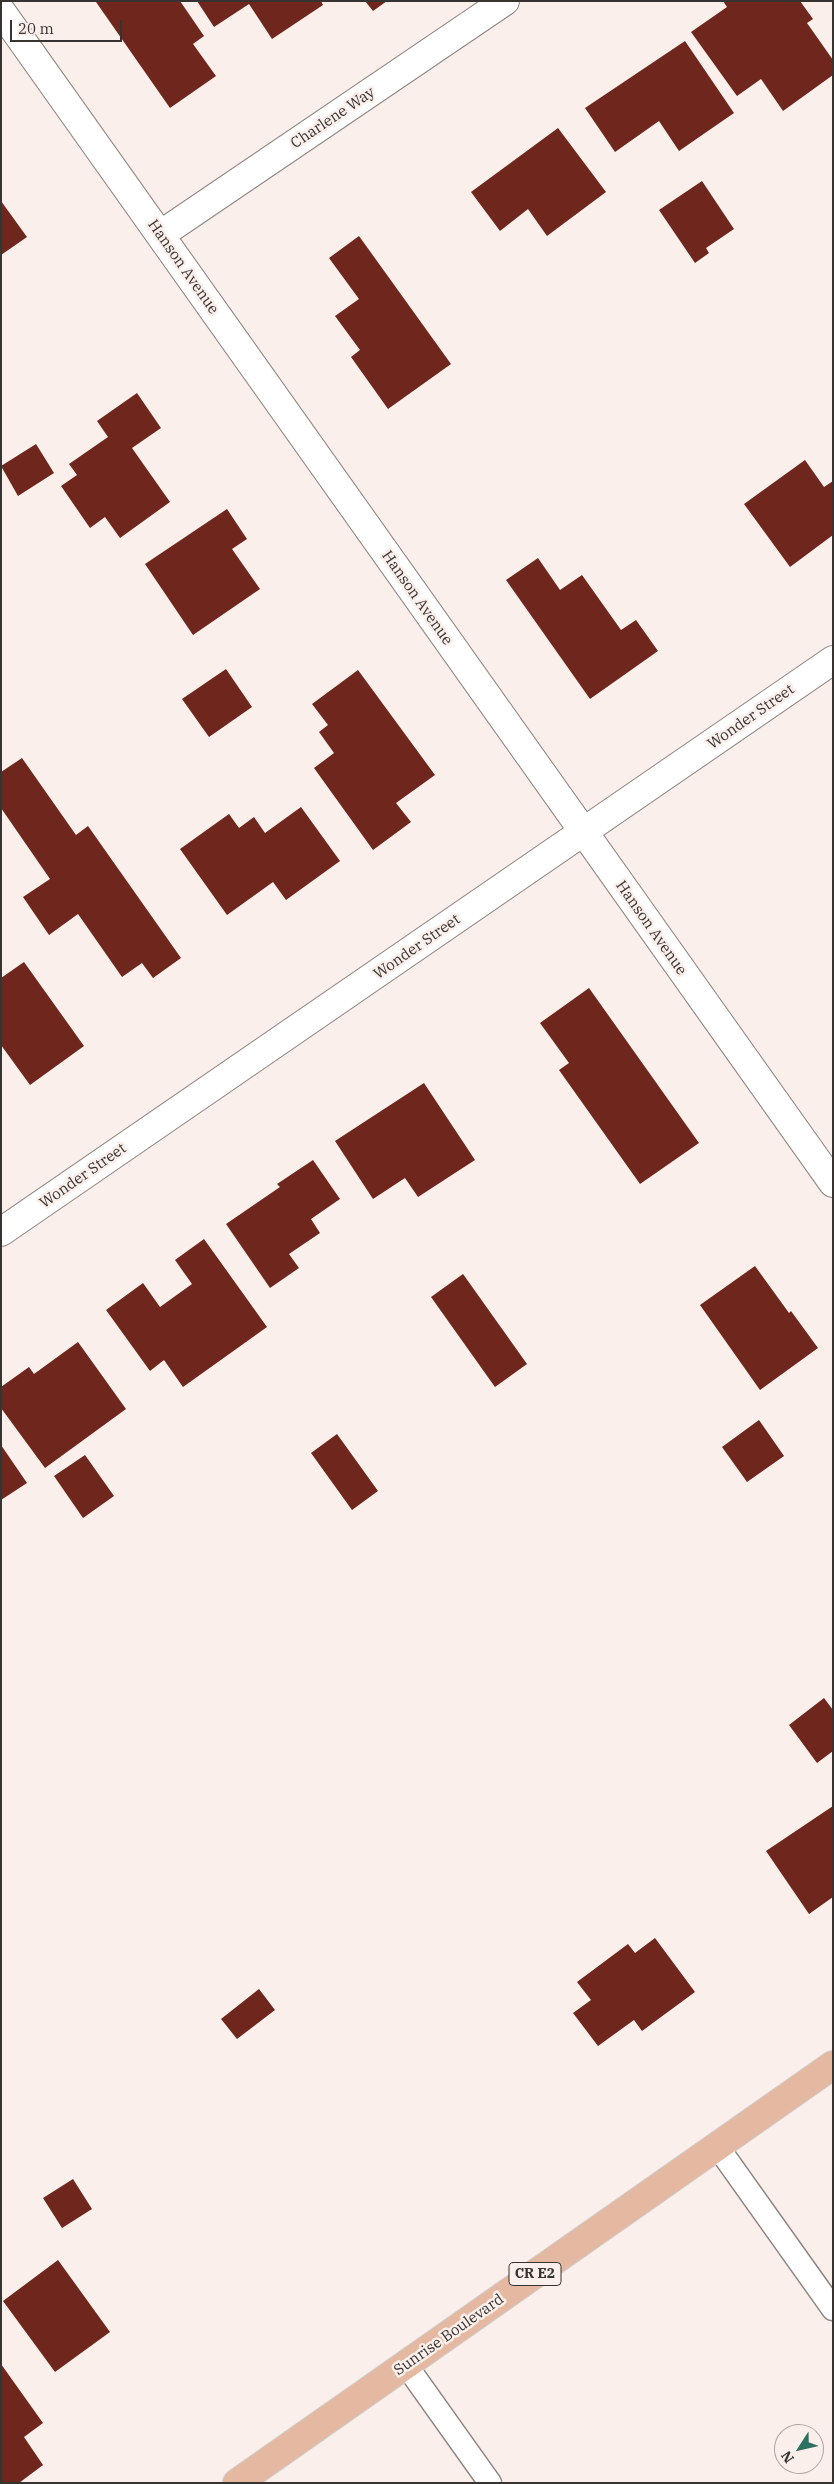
<!DOCTYPE html>
<style>
body{margin:0}
#map{position:relative;width:834px;height:2484px;overflow:hidden;background:#faefeb;font-family:"IBM Plex Serif",serif}
canvas{display:block}
.frame{position:absolute;inset:0;border:2px solid #373331;pointer-events:none}
.north{position:absolute;left:774px;top:2424px;width:50px;height:50px;box-sizing:border-box;background:#faefeb;border:1px solid #aca4a1;border-radius:50%;rotate:235deg;font-size:14px;font-weight:700;line-height:20px;text-align:center;color:#373331}
.north::after{content:'';display:block;margin:auto;width:18px;height:22px;background:#2d7163;clip-path:polygon(50% 0,100% 100%,50% 72%,0 100%)}
.scale{position:absolute;left:10px;top:20px;width:112px;height:22px;box-sizing:border-box;border:2px solid #373331;border-top:0;padding-left:6px;font-size:15px;line-height:18px;white-space:nowrap;color:#373331;-webkit-text-stroke:4px #faefeb;paint-order:stroke}
</style>
<div id="map">
<canvas width="834" height="2484"></canvas>
<div class="frame"></div>
<div class="north">N</div>
<div class="scale">20 m</div>
</div>
<script>
const ctx = document.querySelector('canvas').getContext('2d');
ctx.lineJoin = 'round';
function fill(path, color) { ctx.fillStyle = color; ctx.fill(path, 'evenodd'); }
const poly = rows => new Path2D(rows.map(r => 'M' + r).join(''));
function strokePath(path, color, width, dash) { ctx.strokeStyle = color; ctx.lineWidth = width; ctx.lineCap = dash ? 'butt' : 'round'; ctx.setLineDash(dash || []); ctx.stroke(path); }
function label(font, color, halo, rows, align = 'center') {
  ctx.font = font + ' "IBM Plex Serif",serif'; ctx.lineWidth = 5; ctx.setLineDash([]); ctx.textBaseline = 'middle'; ctx.strokeStyle = halo; ctx.fillStyle = color; for (const [text, x, y, turn = 0] of rows) {
    ctx.save(); ctx.translate(x, y); ctx.rotate((+turn || 0) * Math.PI / 180); ctx.textAlign = isNaN(turn) ? turn : align; if (halo) ctx.strokeText(text, 0, 0); ctx.fillText(text, 0, 0); ctx.restore();
  }
}
fill(poly([
 [180,1,204,36,193,44,216,76,170,108,96,2],
 [197,1,321,1,323,5,272,39,249,4,214,27],
 [365,1,387,1,373,11],
 [723,1,800,1,813,19,807,23,833,60,833,75,783,111,761,79,737,96,691,32,727,7],
 [685,41,734,113,679,151,659,121,615,152,585,108],
 [558,128,606,192,547,236,528,209,500,231,471,192],
 [702,181,734,229,706,248,709,253,695,263,659,210],
 [1,201,27,237,1,255],
 [359,236,451,364,388,409,351,357,360,350,335,316,359,299,329,258],
 [137,393,161,428,132,448,170,502,120,538,105,517,90,528,61,486,77,475,69,464,108,437,97,421],
 [36,444,54,473,18,496,1,466],
 [805,460,824,487,833,481,833,535,790,567,744,504],
 [227,509,247,539,232,549,260,589,193,635,145,564],
 [538,558,560,590,582,575,621,630,636,620,658,651,590,699,506,580],
 [226,669,252,707,209,737,182,699],
 [358,670,435,775,396,803,411,822,373,850,314,768,334,753,319,732,328,725,312,704],
 [22,758,76,835,88,826,181,958,153,978,142,963,122,977,78,914,49,935,23,897,50,879,1,808,1,772],
 [301,807,340,861,286,900,273,882,227,915,180,849,229,814,239,828,254,817,265,833],
 [24,962,84,1046,30,1085,1,1045,1,978],
 [589,988,699,1143,640,1184,559,1070,569,1063,540,1023],
 [424,1083,475,1160,418,1197,405,1178,373,1199,335,1141],
 [313,1160,340,1199,311,1219,320,1233,289,1254,299,1268,270,1288,226,1224,280,1187,277,1184],
 [204,1239,267,1327,183,1387,164,1360,150,1371,106,1310,143,1283,160,1307,192,1284,175,1260],
 [755,1266,789,1313,791,1311,818,1348,760,1390,700,1305],
 [463,1274,527,1364,495,1387,431,1297],
 [78,1342,126,1409,45,1468,1,1408,1,1387,29,1367,34,1374],
 [759,1420,784,1456,747,1482,722,1447],
 [337,1434,378,1491,352,1510,311,1453],
 [1,1445,27,1483,1,1500],
 [85,1455,114,1496,83,1518,54,1476],
 [824,1698,833,1710,833,1751,817,1763,789,1725],
 [833,1806,833,1897,809,1914,766,1851],
 [655,1938,695,1992,642,2031,634,2020,598,2046,573,2013,591,2000,577,1982,628,1944,635,1953],
 [259,1989,275,2010,237,2039,221,2019],
 [73,2179,92,2209,62,2228,43,2198],
 [58,2260,110,2332,55,2372,3,2301],
 [1,2364,43,2423,24,2437,43,2465,19,2483,1,2483]
]), '#6f261d');
const lane = poly([
 [717,2146,833,2309],
 [406,2365,490,2483]
]);
const street = poly([
 [1,11,833,1183],
 [160,235,505,1],
 [1,1232,833,660]
]);
const primary = poly([
 [237,2483,833,2065]
]);
strokePath(lane, '#8e8480', 25);
strokePath(street, '#8e8480', 30);
strokePath(primary, '#cfcece', 30);
strokePath(lane, '#fff', 22);
strokePath(street, '#fff', 28);
strokePath(primary, '#e4b8a1', 28);
for (const [x, y, w] of [
 [535,2274,52]
]) { const box = new Path2D(); box.roundRect(x - w / 2, y - 11.5, w, 23, 4); ctx.fillStyle = '#faefeb'; ctx.fill(box); strokePath(box, '#373331', 1); }
label('bold 14px', '#373331', null, [
 ["CR E2",535,2274]
]);
label('15px', '#373331', '#faefeb', [
 ["Charlene Way",333,118,-34],
 ["Hanson Avenue",183,267,55],
 ["Hanson Avenue",417,598,55],
 ["Wonder Street",751,717,-35],
 ["Hanson Avenue",651,928,55],
 ["Wonder Street",417,947,-35],
 ["Wonder Street",83,1176,-35],
 ["Sunrise Boulevard",449,2335,-35]
]);
</script>
